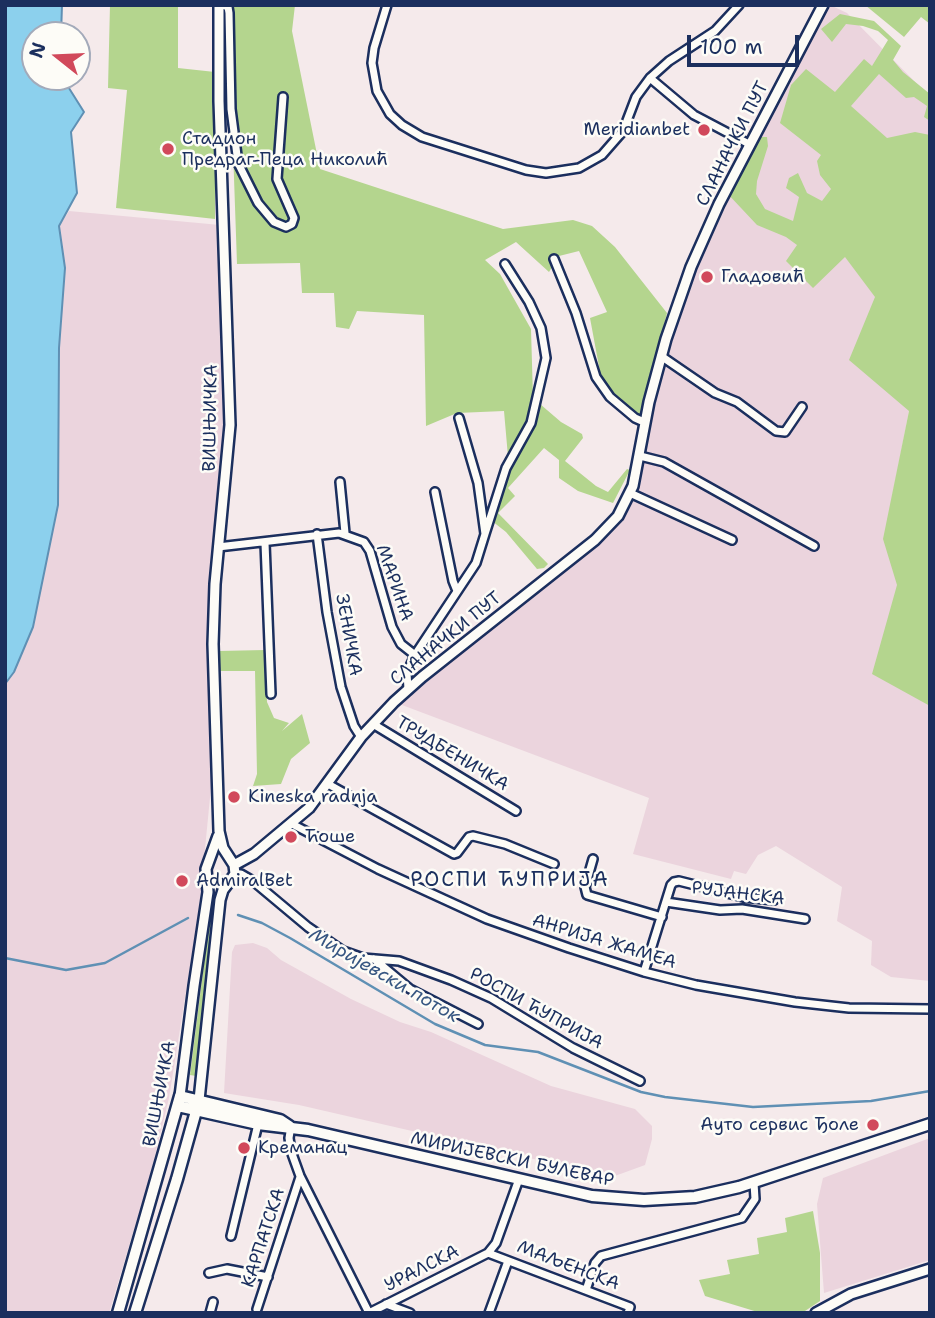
<!DOCTYPE html>
<meta charset="utf-8">
<style>
body{margin:0}
#map{position:relative;width:935px;height:1318px;overflow:hidden;background:#f5eaeb;font-family:"Shantell Sans",sans-serif}
canvas{display:block}
.frame{position:absolute;inset:0;border:7px solid #1b2f5e;pointer-events:none}
.north{position:absolute;left:21px;top:21px;width:70px;height:70px;box-sizing:border-box;background:#fdfcf7;border:2px solid #a3aaba;border-radius:50%;rotate:288deg;font-size:19px;font-weight:700;line-height:28px;text-align:center;color:#1b2f5e}
.north::after{content:'';display:block;margin:auto;width:24px;height:32px;background:#d1495b;clip-path:polygon(50% 0,100% 100%,50% 72%,0 100%)}
.scale{position:absolute;left:687px;top:35px;width:112px;height:32px;box-sizing:border-box;border:4px solid #1b2f5e;border-top:0;padding-left:9px;font-size:21px;line-height:24px;white-space:nowrap;color:#1b2f5e;-webkit-text-stroke:5px #fdfcf7;paint-order:stroke}
</style>
<div id="map">
<canvas width="935" height="1318"></canvas>
<div class="frame"></div>
<div class="north">N</div>
<div class="scale">100 m</div>
</div>
<script>
const ctx = document.querySelector('canvas').getContext('2d');
ctx.lineJoin = 'round';
function fill(path, color) { ctx.fillStyle = color; ctx.fill(path, 'evenodd'); }
const poly = rows => new Path2D(rows.map(r => 'M' + r).join(''));
function strokePath(path, color, width, dash) { ctx.strokeStyle = color; ctx.lineWidth = width; ctx.lineCap = dash ? 'butt' : 'round'; ctx.setLineDash(dash || []); ctx.stroke(path); }
function label(font, color, halo, rows, align = 'center') {
  ctx.font = font + ' "Shantell Sans",sans-serif'; ctx.lineWidth = 5; ctx.setLineDash([]); ctx.textBaseline = 'middle'; ctx.strokeStyle = halo; ctx.fillStyle = color; for (const [text, x, y, turn = 0] of rows) {
    ctx.save(); ctx.translate(x, y); ctx.rotate((+turn || 0) * Math.PI / 180); ctx.textAlign = isNaN(turn) ? turn : align; if (halo) ctx.strokeText(text, 0, 0); ctx.fillText(text, 0, 0); ctx.restore();
  }
}
fill(poly([
 [823,5,830,5,847,13,930,97,930,271,909,411,884,539,930,600,930,981,891,977,871,965,872,941,837,921,842,887,776,846,758,855,746,874,734,871,731,879,633,854,649,798,394,702,572,559,628,499,644,422,703,238],
 [69,211,220,225,222,345,227,391,226,459,217,546,213,767,199,910,169,1098,150,1176,109,1313,5,1313,5,684,14,672,33,627,58,505,59,348,65,268,59,226],
 [253,943,267,948,281,960,351,999,400,1022,431,1032,551,1086,635,1109,652,1126,652,1139,645,1165,612,1177,299,1105,224,1093,232,952,235,945],
 [930,1138,930,1260,824,1293,817,1204,823,1178]
]), '#ebd4dd');
fill(poly([
 [110,5,178,5,178,68,215,72,215,219,116,208,127,90,108,88],
 [228,5,295,5,292,31,320,169,503,229,573,220,592,226,615,247,667,313,640,420,603,388,590,318,607,312,579,251,559,256,549,272,516,242,485,260,500,274,531,329,533,398,561,422,582,434,583,438,565,461,596,486,608,492,627,469,630,470,613,503,578,491,559,478,559,460,544,448,508,488,515,496,498,513,548,564,544,568,537,569,506,532,492,521,509,468,504,411,457,413,426,426,424,315,357,311,349,329,336,327,334,293,302,293,300,263,237,264],
 [865,5,930,5,930,24,921,17,904,37],
 [840,14,874,21,901,46,893,60,903,72,930,94,930,121,924,117,927,106,914,97,906,98,879,74,851,106,887,138,915,132,930,135,930,706,872,674,897,585,883,539,909,411,849,360,875,297,845,257,813,288,786,261,797,245,786,237,757,225,726,192,753,137,767,137,768,146,757,181,756,194,765,209,793,221,799,197,786,188,789,178,798,173,807,193,822,201,831,189,820,175,817,161,821,155,780,123,791,85,806,69,835,92,864,59,872,66,888,40,878,31,863,26,846,24,832,42,821,29],
 [265,650,267,702,274,718,289,723,282,731,302,714,310,743,291,759,281,784,253,786,257,774,255,671,219,671,219,651],
 [213,892,217,893,196,1076,190,1075],
 [813,1211,820,1253,820,1301,802,1313,761,1313,705,1296,699,1280,730,1274,727,1260,759,1254,757,1238,787,1232,785,1218]
]), '#b4d58e');
const water = poly([
 [5,5,62,5,61,35,35,35,35,77,62,77,84,112,71,132,77,193,59,226,65,268,59,348,58,505,33,627,14,672,5,684,5,5]
]);
fill(water, '#8cd0ed');
strokePath(water, '#5f90b4', 2);
strokePath(poly([
 [238,915,262,923,290,938,435,1024,485,1045,538,1052,641,1092,665,1097,753,1107,871,1101,930,1091],
 [5,958,66,970,105,963,188,918]
]), '#5f90b4', 2.5);
const minor = poly([
 [222,5,228,7,229,13,231,109,238,163,258,203,274,222,286,227,292,224,294,218,277,179,283,97],
 [387,5,374,48,372,63,377,91,390,114,402,125,422,137,526,170,546,173,579,168,602,155,623,131,636,97,650,78,669,61,715,31,739,5],
 [650,78,694,115,749,144],
 [554,259,576,313,596,377,610,397,635,418,644,422],
 [661,356,715,393,737,402,776,431,785,432,802,407],
 [640,456,664,462,814,546],
 [340,482,345,533],
 [435,492,453,581,457,591],
 [630,493,732,540],
 [317,534,327,612,341,687,354,726,361,737],
 [485,534,506,468,531,423,546,358,541,328,529,302,505,264],
 [265,543,271,694],
 [218,547,339,533,364,542,370,551,392,627,401,644,415,655,407,673,408,689],
 [415,655,476,563,485,534,478,483,459,418],
 [373,724,516,811],
 [328,784,454,854,457,853,469,837,473,836,505,844,554,864],
 [292,824,378,869,487,919,569,948,644,972,696,985,795,1002,849,1008,930,1009],
 [593,859,585,887,587,895,662,917],
 [235,874,241,874,253,881,308,927,343,951,363,958,399,961,451,980,491,998,573,1048,640,1081],
 [666,902,720,910,742,909,805,919],
 [374,959,410,989,478,1024],
 [644,972,671,885,674,882,679,881,743,897,774,900],
 [291,1126,289,1138,291,1151,300,1176,369,1313],
 [231,1236,258,1124],
 [488,1253,630,1307,628,1313],
 [209,1273,227,1269,268,1277],
 [586,1290,595,1263,601,1256,742,1218,755,1199,754,1183],
 [386,1304,410,1313],
 [257,1309,300,1177],
 [210,1313,213,1302],
 [369,1313,488,1253,496,1243,519,1179],
 [489,1313,508,1261]
]);
const tertiary = poly([
 [234,865,254,854,309,808,361,737,394,702,422,677,595,540,618,516,633,486,649,402,666,339,691,267,719,204,823,5],
 [180,1096,194,986,208,892,206,869,218,836],
 [199,1100,220,900,223,890,235,874,234,865,223,848,219,831,213,644,215,584,230,425,219,101,219,5],
 [816,1313,851,1294,930,1269]
]);
const secondary = poly([
 [178,1106,258,1124,308,1130,592,1196,644,1200,695,1197,739,1187,930,1124],
 [118,1313,180,1096,280,1120,289,1126],
 [135,1313,177,1179,198,1104]
]);
strokePath(minor, '#1b2f5e', 12);
strokePath(tertiary, '#1b2f5e', 14);
strokePath(secondary, '#1b2f5e', 15);
strokePath(minor, '#fdfcf7', 7);
strokePath(tertiary, '#fdfcf7', 9);
strokePath(secondary, '#fdfcf7', 10);
for (const [x, y, r, color] of [
 [704,130,7,"#d1495b"],
 [168,149,7,"#d1495b"],
 [707,277,7,"#d1495b"],
 [234,797,7,"#d1495b"],
 [291,837,7,"#d1495b"],
 [182,881,7,"#d1495b"],
 [873,1125,7,"#d1495b"],
 [244,1148,7,"#d1495b"]
]) { const dot = new Path2D(); dot.arc(x, y, r, 0, 2 * Math.PI); ctx.fillStyle = color; ctx.fill(dot); strokePath(dot, '#fdfcf7', 2.5); }
label('18px', '#1b2f5e', '#fdfcf7', [
 ["Meridianbet",690,130,"right"],
 ["Стадион",182,139],
 ["Предраг-Пеца Николић",182,160],
 ["Гладовић",721,277],
 ["Kineska radnja",248,797],
 ["Ћоше",305,837],
 ["AdmiralBet",196,881],
 ["Ауто сервис Ђоле",859,1125,"right"],
 ["Креманац",258,1148]
], 'left');
label('18px', '#1b2f5e', '#fdfcf7', [
 ["СЛАНАЧКИ ПУТ",733,144,-63],
 ["ВИШЊИЧКА",211,418,-89],
 ["МАРИНА",394,583,71],
 ["ЗЕНИЧКА",348,635,80],
 ["СЛАНАЧКИ ПУТ",446,639,-39],
 ["ТРУДБЕНИЧКА",452,754,31],
 ["РУЈАНСКА",738,894,7],
 ["АНРИЈА ЖАМЕА",604,942,17],
 ["РОСПИ ЋУПРИЈА",536,1009,29],
 ["ВИШЊИЧКА",160,1094,-79],
 ["МИРИЈЕВСКИ БУЛЕВАР",512,1160,12],
 ["КАРПАТСКА",264,1238,-72],
 ["МАЉЕНСКА",568,1266,21],
 ["УРАЛСКА",422,1269,-27]
]);
label('italic 19px', '#375782', '#fdfcf7', [
 ["Миријевски поток",384,976,30]
]);
ctx.letterSpacing = '2px';
label('21px', '#1b2f5e', '#fdfcf7', [
 ["РОСПИ ЋУПРИЈА",510,881]
]);
ctx.letterSpacing = '0px';
</script>
